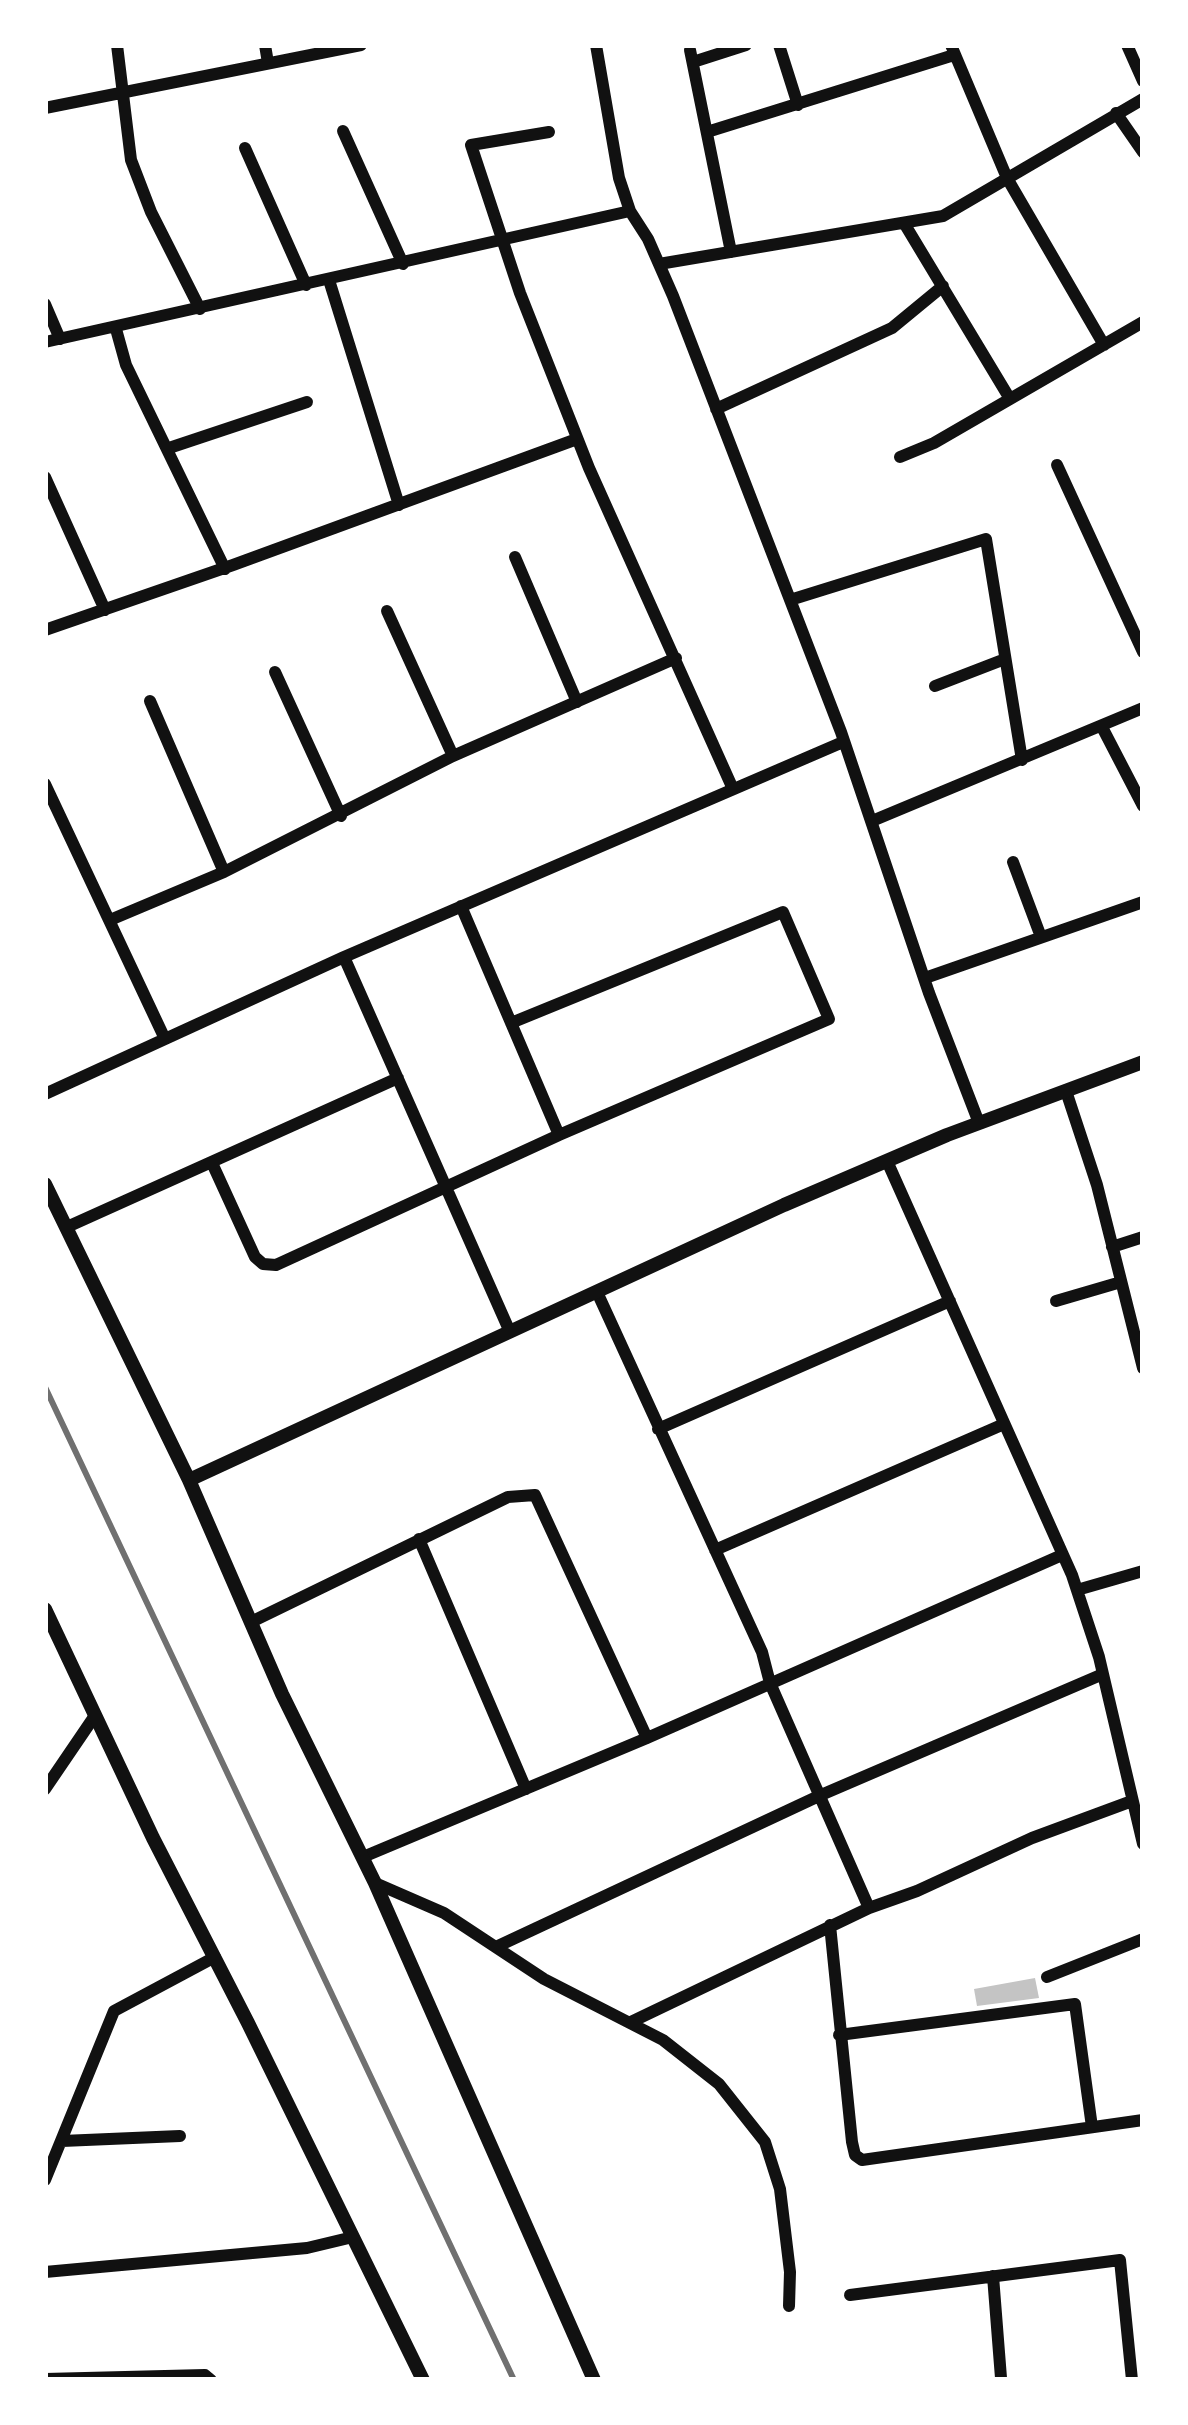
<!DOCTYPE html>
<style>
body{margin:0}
#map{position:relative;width:1188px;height:2425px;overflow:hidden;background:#fff;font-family:Helvetica,sans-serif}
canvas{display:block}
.frame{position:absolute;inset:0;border:48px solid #fff;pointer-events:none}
</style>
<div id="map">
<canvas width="1188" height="2425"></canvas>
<div class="frame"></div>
</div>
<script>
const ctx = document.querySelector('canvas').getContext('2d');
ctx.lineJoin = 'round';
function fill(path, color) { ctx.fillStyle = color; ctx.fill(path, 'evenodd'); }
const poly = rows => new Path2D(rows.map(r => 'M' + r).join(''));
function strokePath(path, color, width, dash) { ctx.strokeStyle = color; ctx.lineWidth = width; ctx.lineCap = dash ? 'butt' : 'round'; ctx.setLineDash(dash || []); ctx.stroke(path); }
fill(poly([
 [1035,1978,1039,1998,977,2006,974,1989]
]), '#c4c4c4');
strokePath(poly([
 [117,45,131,160,151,212,200,309],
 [265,45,268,63],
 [596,45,619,178,630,211,648,239,673,296,841,732,929,993,979,1123],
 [779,45,798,105],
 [951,45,1007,178,1104,345],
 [1127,45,1143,81],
 [690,50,731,252],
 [693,62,746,45],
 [45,108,361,45],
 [1116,113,1143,152],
 [343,131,403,264],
 [549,132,471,145,520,293,589,468,733,789],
 [707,132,954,55],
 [245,148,306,285],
 [904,223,1010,399],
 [659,264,943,216,1143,99],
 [329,280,399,505],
 [45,304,60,339],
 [116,329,126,365,225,569],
 [45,342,630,211],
 [716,409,892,328,943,286],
 [169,448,307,402],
 [900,457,934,443,1143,322],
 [1057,465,1143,652],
 [45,477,105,610],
 [515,557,577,702],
 [790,600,986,539,1022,760],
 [387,611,453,756],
 [45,630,233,565,577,439],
 [275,672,341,816],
 [935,686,1005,659],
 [150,701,224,872],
 [1102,727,1143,806],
 [45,784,165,1039],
 [872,821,1143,708],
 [1013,862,1041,937],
 [461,906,559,1135],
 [110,920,224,872,453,756,676,658],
 [344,957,510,1332],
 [925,978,1143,902],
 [1066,1091,1097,1185,1143,1368],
 [45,1094,344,957,843,742],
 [887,1161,1072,1575,1099,1657,1143,1844],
 [212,1163,255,1257,263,1264,276,1265,559,1135,829,1019,783,912,511,1023],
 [67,1227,398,1078],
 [1112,1247,1143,1237],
 [597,1292,762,1652,770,1683,869,1908],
 [1056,1301,1121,1282],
 [658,1429,950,1301],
 [419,1539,526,1789],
 [715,1550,1004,1424],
 [1077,1590,1143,1571],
 [251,1622,508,1497,535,1495,647,1738],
 [45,1789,94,1717],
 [363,1857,647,1738,1062,1555],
 [375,1883,444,1913,544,1979,663,2040,719,2084,765,2142,780,2189,790,2272,789,2306],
 [830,1925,852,2142,855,2155,862,2160,1143,2120],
 [498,1946,821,1795,1103,1674],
 [1047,1977,1143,1939],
 [631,2022,869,1908,917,1891,1032,1838,1132,1801],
 [839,2035,1075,2004,1092,2127],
 [62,2141,180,2136],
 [45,2180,114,2011,215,1957],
 [45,2272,307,2248,353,2237],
 [993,2276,1001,2378],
 [850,2295,1120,2260,1132,2380],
 [45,2379,205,2375,211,2380]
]), '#111', 12);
strokePath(poly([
 [45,1184,189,1480,282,1694,375,1883,594,2380],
 [189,1480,784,1205,947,1135,1143,1062],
 [45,1609,153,1838,248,2023,423,2380]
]), '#111', 14);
strokePath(poly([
 [45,1387,514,2380]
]), '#707070', 6);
</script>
